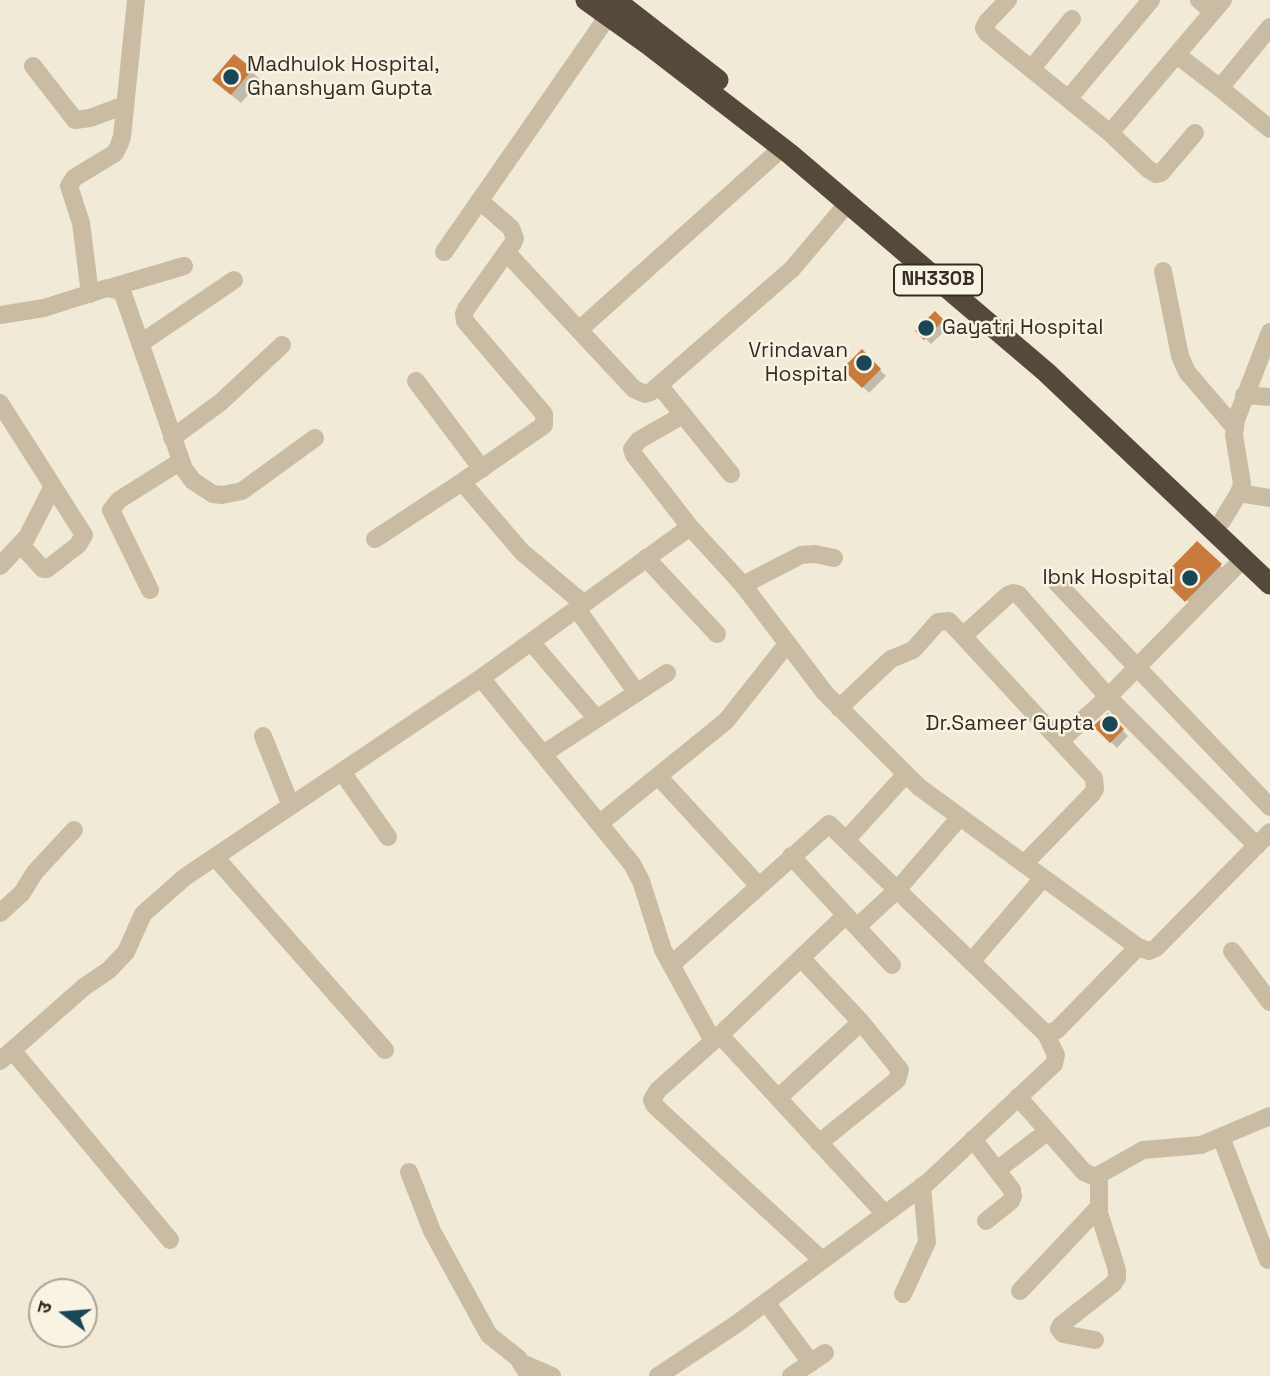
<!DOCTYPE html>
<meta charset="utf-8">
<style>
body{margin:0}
#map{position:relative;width:1270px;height:1376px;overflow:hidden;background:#f1ead7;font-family:"Space Grotesk","Noto Sans Devanagari",sans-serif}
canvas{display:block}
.north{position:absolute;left:28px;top:1278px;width:70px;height:70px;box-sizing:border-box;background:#f9f3e3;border:2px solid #aaa497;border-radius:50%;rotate:286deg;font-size:19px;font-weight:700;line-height:28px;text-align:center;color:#342d25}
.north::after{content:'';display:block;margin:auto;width:24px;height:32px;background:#1a4756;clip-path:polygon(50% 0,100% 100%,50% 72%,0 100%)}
</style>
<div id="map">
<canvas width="1270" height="1376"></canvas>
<div class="north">उ</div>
</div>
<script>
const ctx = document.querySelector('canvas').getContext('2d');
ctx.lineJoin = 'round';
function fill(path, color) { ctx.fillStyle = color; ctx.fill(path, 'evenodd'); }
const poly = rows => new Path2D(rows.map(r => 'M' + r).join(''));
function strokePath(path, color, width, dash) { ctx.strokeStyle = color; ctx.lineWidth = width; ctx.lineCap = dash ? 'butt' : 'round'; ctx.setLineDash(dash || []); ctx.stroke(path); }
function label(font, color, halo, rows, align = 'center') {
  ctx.font = font + ' "Space Grotesk",sans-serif'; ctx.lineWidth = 5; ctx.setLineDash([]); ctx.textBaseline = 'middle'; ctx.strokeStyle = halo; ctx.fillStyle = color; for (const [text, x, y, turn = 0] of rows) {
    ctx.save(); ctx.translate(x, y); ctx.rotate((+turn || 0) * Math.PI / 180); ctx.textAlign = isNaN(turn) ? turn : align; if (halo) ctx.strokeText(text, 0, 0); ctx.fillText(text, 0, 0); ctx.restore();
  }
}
fill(poly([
 [234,56,261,80,241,103,224,89],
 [935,313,949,327,931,344,918,331],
 [862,352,886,376,869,393,845,369],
 [1197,543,1230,575,1196,609,1164,578],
 [1108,715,1128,736,1117,748,1095,727]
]), '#0003');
fill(poly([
 [234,54,253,69,231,95,212,80],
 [935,311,944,320,924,340,915,331],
 [862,349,881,369,862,388,842,369],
 [1197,541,1222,564,1185,602,1161,578],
 [1108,713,1124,729,1110,743,1093,726]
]), '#c97b3e');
strokePath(poly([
 [1008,0,987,22,984,28,987,33,1110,133,1148,169,1156,174,1161,173,1195,133],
 [1199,0,1213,12],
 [1177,55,1220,88,1270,27],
 [33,66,75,120,90,118,125,105],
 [1032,68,1072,19],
 [1220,88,1270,129],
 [1069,98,1151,0],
 [1110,133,1223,0],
 [444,252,608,16],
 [507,253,634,389,645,394,651,392,792,269,847,204],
 [1163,271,1180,356,1187,372,1235,428],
 [113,287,184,266],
 [90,294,81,223,69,186,74,178,115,153,119,145,122,137,136,0],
 [0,315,44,308,107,288,122,291,184,469,193,481,213,494,222,495,242,491,315,438],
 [579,330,782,148],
 [141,343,234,280],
 [416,381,482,469],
 [659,385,731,474],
 [1244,395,1270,397],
 [0,403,84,535,78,545,47,569,43,569,21,545],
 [683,415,639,440,632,449,634,455,690,527,743,585,825,693,919,787,1138,947,1149,951,1156,948,1270,832],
 [172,438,221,402,282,345],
 [462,482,522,552,584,604],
 [1239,493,1270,498],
 [1222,521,1239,493,1242,484,1234,435,1236,420,1270,332],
 [375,539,462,482,544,425,544,414,465,321,464,314,466,309,513,243,515,238,511,228,480,201],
 [646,558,717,634],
 [0,566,27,537,53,486],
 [1056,582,1270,807],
 [743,585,801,555,815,554,834,558],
 [150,590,111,510,119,500,181,461],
 [577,609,637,693],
 [963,636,1008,595,1013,593,1018,594,1108,697,1257,846],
 [531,642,597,719],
 [481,678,632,864,641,881,663,950,713,1041],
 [839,708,891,659,913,650,938,622,949,621,1094,778,1095,789,1092,794,1024,864],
 [263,736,291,806],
 [1060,741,1108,697,1243,559],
 [543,754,667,673],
 [342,772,388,837],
 [658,776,759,886],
 [600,823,726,721,787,644],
 [847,839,906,774],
 [791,856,892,965],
 [215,857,385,1050],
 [0,913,22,893,35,872,74,830],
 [857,927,898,889,960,817],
 [1232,951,1270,1002],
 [801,958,861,1022,900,1070,897,1080,819,1143],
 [971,962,1043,878],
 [671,965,829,824,1046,1034,1057,1030,1138,947],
 [720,1035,885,1214],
 [12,1050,170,1240],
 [0,1061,84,987,109,970,126,952,143,914,185,877,481,678,690,527],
 [1018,1097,1084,1172,1095,1177,1143,1150,1201,1145,1270,1116],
 [778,1098,861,1022],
 [1221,1137,1268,1260],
 [973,1139,1012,1190,1013,1196,1011,1201,986,1221],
 [997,1170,1048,1131],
 [409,1172,432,1231,484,1326,489,1335,518,1358,529,1376],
 [822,1260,654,1105,652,1100,658,1090,720,1035,846,915],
 [1020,1291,1099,1207],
 [903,1294,927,1242,922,1186],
 [766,1302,811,1363],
 [1095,1340,1063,1334,1059,1329,1061,1325,1113,1284,1117,1278,1117,1270,1099,1213,1099,1175],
 [522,1363,552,1376],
 [658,1376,735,1325,927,1183,1054,1064,1056,1055,1046,1034],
 [791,1376,825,1353]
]), '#c9bca3', 18);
strokePath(poly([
 [586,0,649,45,790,154,1046,372,1270,584],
 [615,0,718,80]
]), '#55493c', 21);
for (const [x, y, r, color] of [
 [231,77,9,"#1a4756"],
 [926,328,9,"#1a4756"],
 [864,363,9,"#1a4756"],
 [1190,578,9,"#1a4756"],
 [1110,724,9,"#1a4756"]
]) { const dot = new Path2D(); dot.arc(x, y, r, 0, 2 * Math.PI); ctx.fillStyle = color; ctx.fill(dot); strokePath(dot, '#f9f3e3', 2.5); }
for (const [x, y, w] of [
 [938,280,88]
]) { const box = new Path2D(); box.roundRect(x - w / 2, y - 15.5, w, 31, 5); ctx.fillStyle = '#f9f3e3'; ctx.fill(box); strokePath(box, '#342d25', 2); }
label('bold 19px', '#342d25', null, [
 ["NH330B",938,280]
]);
label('21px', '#342d25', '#f9f3e3', [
 ["Madhulok Hospital,",247,65,"left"],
 ["Ghanshyam Gupta",247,89,"left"],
 ["Gayatri Hospital",942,328,"left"],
 ["Vrindavan",848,351],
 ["Hospital",848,375],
 ["Ibnk Hospital",1174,578],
 ["Dr.Sameer Gupta",1094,724]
], 'right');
</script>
